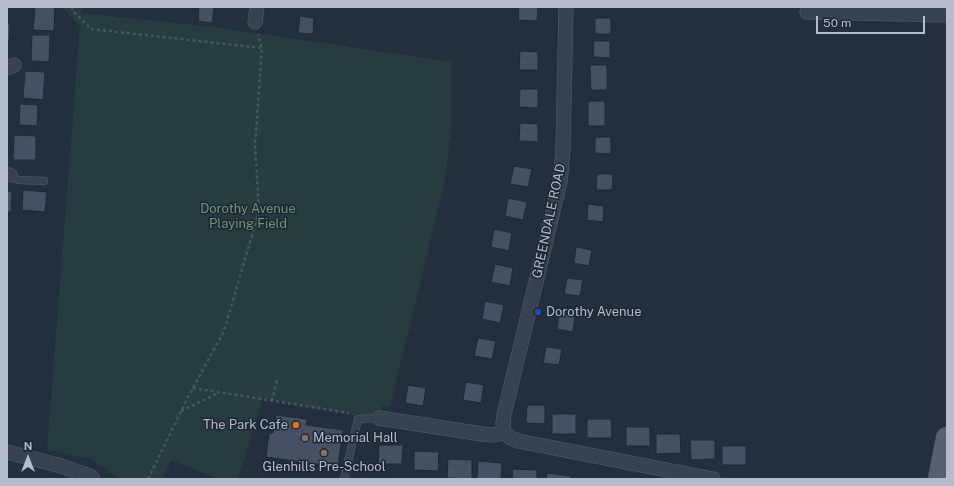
<!DOCTYPE html>
<style>
body{margin:0}
#map{position:relative;width:954px;height:486px;overflow:hidden;background:#242f3e;font-family:"Public Sans",sans-serif}
canvas{display:block}
.frame{position:absolute;inset:0;border:8px solid #b4bcc9;pointer-events:none}
.north{position:absolute;left:8px;top:438px;width:40px;height:40px;-webkit-text-stroke:3px #1d2633;paint-order:stroke;rotate:0deg;font-size:11px;font-weight:700;line-height:16px;text-align:center;color:#b4bcc9}
.north::after{content:'';display:block;margin:auto;width:14px;height:18px;background:#b4bcc9;clip-path:polygon(50% 0,100% 100%,50% 72%,0 100%)}
.scale{position:absolute;left:816px;top:16px;width:109px;height:18px;box-sizing:border-box;border:2px solid #b4bcc9;border-top:0;padding-left:5px;font-size:12px;line-height:14px;white-space:nowrap;color:#b4bcc9;-webkit-text-stroke:3px #1d2633;paint-order:stroke}
</style>
<div id="map">
<canvas width="954" height="486"></canvas>
<div class="frame"></div>
<div class="north">N</div>
<div class="scale">50 m</div>
</div>
<script>
const ctx = document.querySelector('canvas').getContext('2d');
ctx.lineJoin = 'round';
function fill(path, color) { ctx.fillStyle = color; ctx.fill(path, 'evenodd'); }
const poly = rows => new Path2D(rows.map(r => 'M' + r).join(''));
function strokePath(path, color, width, dash) { ctx.strokeStyle = color; ctx.lineWidth = width; ctx.lineCap = dash ? 'butt' : 'round'; ctx.setLineDash(dash || []); ctx.stroke(path); }
function label(font, color, halo, rows, align = 'center') {
  ctx.font = font + ' "Public Sans",sans-serif'; ctx.lineWidth = 3; ctx.setLineDash([]); ctx.textBaseline = 'middle'; ctx.strokeStyle = halo; ctx.fillStyle = color; for (const [text, x, y, turn = 0] of rows) {
    ctx.save(); ctx.translate(x, y); ctx.rotate((+turn || 0) * Math.PI / 180); ctx.textAlign = isNaN(turn) ? turn : align; if (halo) ctx.strokeText(text, 0, 0); ctx.fillText(text, 0, 0); ctx.restore();
  }
}
fill(poly([
 [62,7,82,7,82,13,221,28,451,62,451,130,445,180,390,407,382,406,379,420,263,398,238,479,219,479,171,460,163,479,120,479,92,459,47,450,80,27]
]), '#263c3f');
const building = poly([
 [35,7,55,7,54,31,33,30,35,7],
 [199,7,214,7,212,23,198,21,199,7],
 [519,7,538,7,537,21,518,20,519,7],
 [300,16,314,18,313,34,298,33,300,16],
 [595,18,611,18,611,34,595,34,595,18],
 [7,24,10,24,9,42,7,42,7,24],
 [32,35,50,35,49,62,31,61,32,35],
 [594,41,610,41,610,58,593,57,594,41],
 [520,51,538,52,538,70,519,70,520,51],
 [590,65,607,65,607,90,591,90,590,65],
 [25,71,45,72,43,100,23,98,25,71],
 [520,89,538,89,538,108,519,107,520,89],
 [588,101,605,101,605,126,588,126,588,101],
 [20,104,38,105,37,126,19,125,20,104],
 [520,123,538,124,538,142,519,141,520,123],
 [14,135,36,136,36,160,13,160,14,135],
 [595,137,611,137,611,154,595,153,595,137],
 [514,166,532,169,528,187,510,184,514,166],
 [597,174,613,174,612,190,596,190,597,174],
 [23,190,47,192,45,212,22,210,23,190],
 [7,191,12,191,11,212,7,212,7,191],
 [508,198,527,202,523,220,505,216,508,198],
 [588,204,604,206,603,222,587,220,588,204],
 [494,229,512,233,509,251,491,247,494,229],
 [576,247,592,250,589,266,574,263,576,247],
 [495,264,513,268,510,286,491,282,495,264],
 [567,278,583,280,580,296,564,294,567,278],
 [485,301,504,305,500,323,482,319,485,301],
 [559,313,575,316,573,332,557,329,559,313],
 [478,338,496,341,492,359,474,356,478,338],
 [546,347,562,349,559,365,543,363,546,347],
 [466,382,484,385,481,403,463,400,466,382],
 [408,385,426,388,423,406,405,403,408,385],
 [527,405,545,405,545,424,526,423,527,405],
 [552,414,576,414,576,434,552,434,552,414],
 [276,415,307,419,306,425,343,430,338,467,266,457,269,433,273,433,276,415],
 [587,419,611,419,612,438,587,438,587,419],
 [626,427,650,427,650,446,626,446,626,427],
 [656,434,680,434,681,453,656,454,656,434],
 [690,440,715,440,715,459,691,460,690,440],
 [379,445,403,445,402,464,378,464,379,445],
 [722,446,746,446,746,465,722,465,722,446],
 [414,451,439,452,438,471,414,470,414,451],
 [448,459,472,460,472,479,447,478,448,459],
 [478,461,502,463,501,479,477,479,478,461],
 [513,469,537,470,537,479,512,479,513,469],
 [547,473,571,476,571,479,546,479,547,473]
]);
fill(building, '#455162');
strokePath(building, '#1f2835', 1);
const lane = poly([
 [10,175,18,180,44,181],
 [344,479,358,419,379,418]
]);
const street = poly([
 [807,12,947,15],
 [255,22,257,7],
 [7,68,14,65],
 [7,174,10,175],
 [379,418,482,434,494,435,504,432,511,438,518,441,713,479],
 [504,432,503,423,504,415,560,182,563,150,566,7],
 [7,452,58,465,90,476,93,479]
]);
const primary = poly([
 [939,479,947,438]
]);
strokePath(lane, '#565f6c', 8);
strokePath(street, '#565f6c', 15);
strokePath(primary, '#414a57', 23);
strokePath(poly([
 [71,7,75,13,91,29,262,48],
 [193,388,349,413],
 [272,401,277,380],
 [181,411,218,393],
 [148,479,188,397,224,331,259,211,255,144,262,48,258,34]
]), '#44595c', 2.5, [3, 3]);
strokePath(lane, '#38414e', 7);
strokePath(street, '#38414e', 14);
strokePath(primary, '#56606e', 22);
for (const [x, y, r, color] of [
 [538,312,4,"#1a4fb4"],
 [296,425,4,"#e8710a"],
 [305,438,4,"#8d6e63"],
 [324,453,4,"#8d6e63"]
]) { const dot = new Path2D(); dot.arc(x, y, r, 0, 2 * Math.PI); ctx.fillStyle = color; ctx.fill(dot); strokePath(dot, '#1d2633', 1.5); }
label('13px', '#6b9a76', '#1d2633', [
 ["Dorothy Avenue",248,209],
 ["Playing Field",248,224]
]);
label('13px', '#b4bcc9', '#1d2633', [
 ["GREENDALE ROAD",549,221,-78]
]);
label('13px', '#b4bcc9', '#1d2633', [
 ["Dorothy Avenue",546,312],
 ["The Park Cafe",288,425,"right"],
 ["Memorial Hall",313,438],
 ["Glenhills Pre-School",324,467,"center"]
], 'left');
</script>
